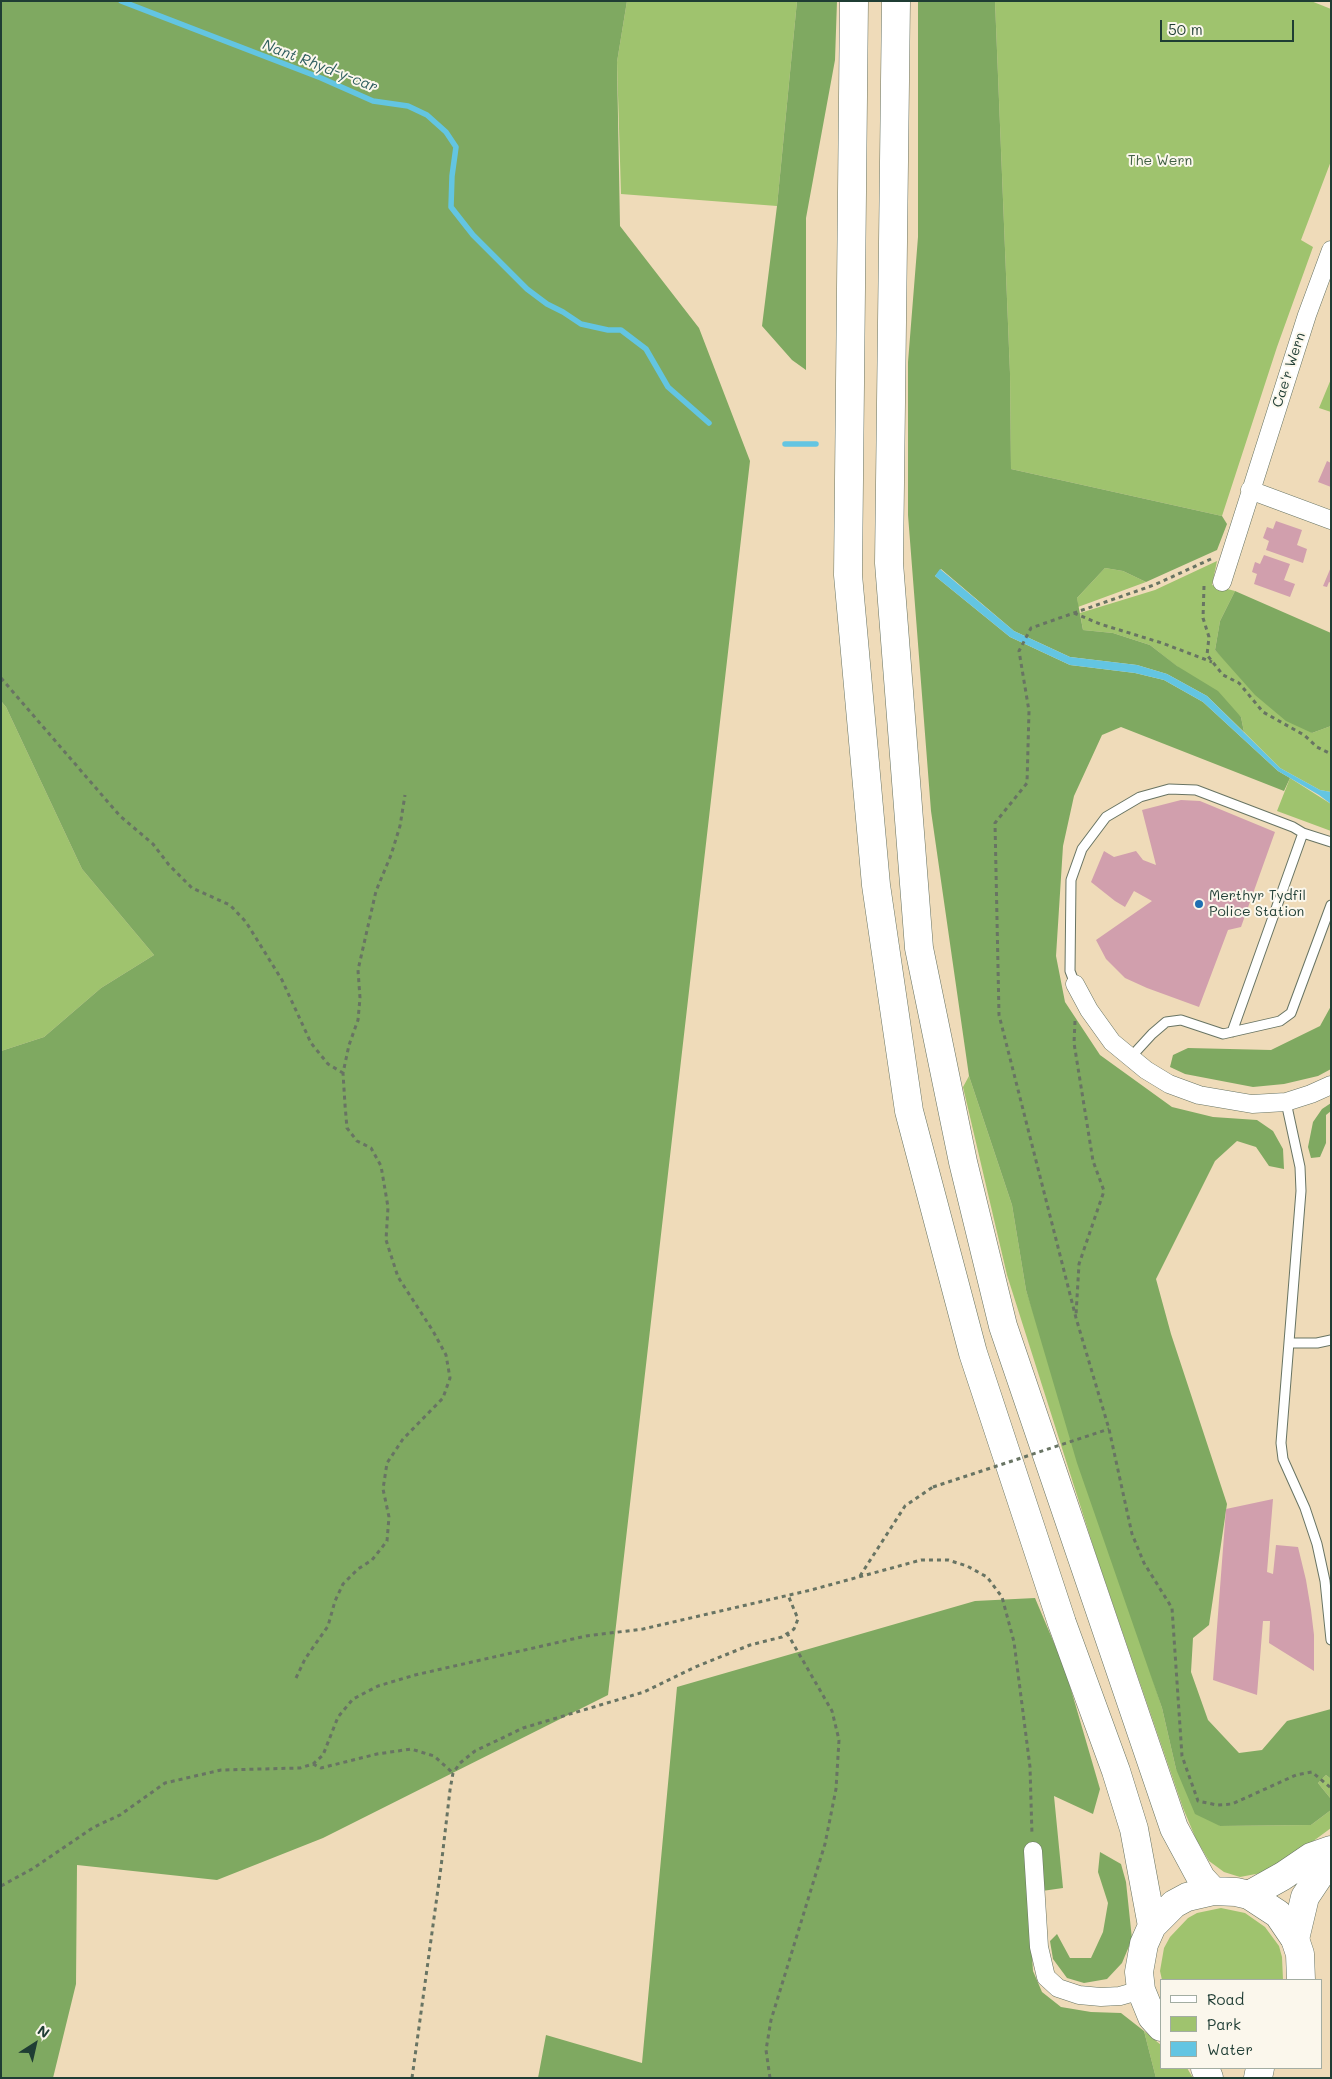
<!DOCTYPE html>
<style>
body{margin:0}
#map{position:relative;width:1332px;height:2079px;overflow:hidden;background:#efdbb9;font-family:Mali,sans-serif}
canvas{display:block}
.frame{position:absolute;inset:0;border:2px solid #1f3d34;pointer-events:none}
.legend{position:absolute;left:1160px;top:1979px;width:162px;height:90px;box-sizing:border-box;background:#fbf7ec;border:1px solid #a3ada2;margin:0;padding:6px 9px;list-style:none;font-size:15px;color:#1f3d34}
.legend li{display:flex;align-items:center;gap:10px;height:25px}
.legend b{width:25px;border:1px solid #a3ada2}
.north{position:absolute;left:10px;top:2019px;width:50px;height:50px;-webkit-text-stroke:4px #fbf7ec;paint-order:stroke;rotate:35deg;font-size:14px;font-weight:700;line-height:20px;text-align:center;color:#1f3d34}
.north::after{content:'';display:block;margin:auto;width:18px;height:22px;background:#1f3d34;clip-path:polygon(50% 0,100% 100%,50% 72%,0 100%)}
.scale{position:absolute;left:1160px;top:20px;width:134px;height:22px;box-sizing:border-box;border:2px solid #1f3d34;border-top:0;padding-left:6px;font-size:15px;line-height:18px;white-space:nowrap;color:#1f3d34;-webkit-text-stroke:4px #fbf7ec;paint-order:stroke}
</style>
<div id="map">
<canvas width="1332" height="2079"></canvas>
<div class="frame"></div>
<ul class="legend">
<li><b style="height:6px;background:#fff"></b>Road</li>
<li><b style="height:14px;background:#9fc36e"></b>Park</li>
<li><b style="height:14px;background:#63c5e2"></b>Water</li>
</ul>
<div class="north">N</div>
<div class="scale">50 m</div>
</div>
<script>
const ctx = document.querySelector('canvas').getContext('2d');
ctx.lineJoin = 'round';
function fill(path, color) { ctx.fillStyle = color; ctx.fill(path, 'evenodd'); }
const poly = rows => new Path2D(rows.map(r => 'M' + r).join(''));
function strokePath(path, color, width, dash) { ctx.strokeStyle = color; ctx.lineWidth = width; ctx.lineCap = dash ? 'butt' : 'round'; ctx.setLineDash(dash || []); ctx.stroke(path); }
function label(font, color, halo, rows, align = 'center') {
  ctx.font = font + ' Mali,sans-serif'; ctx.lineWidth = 4; ctx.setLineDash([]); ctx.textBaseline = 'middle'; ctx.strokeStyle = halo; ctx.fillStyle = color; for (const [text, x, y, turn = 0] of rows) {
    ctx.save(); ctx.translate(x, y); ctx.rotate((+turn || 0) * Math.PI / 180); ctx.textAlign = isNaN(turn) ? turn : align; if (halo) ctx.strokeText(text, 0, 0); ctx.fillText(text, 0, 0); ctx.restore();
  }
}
fill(poly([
 [627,1,797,1,777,206,621,194,617,62],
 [995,1,1311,1,1331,9,1331,161,1301,240,1313,247,1277,347,1222,516,1011,469,1010,373],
 [1331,379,1331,412,1319,408],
 [1217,561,1212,585,1235,591,1220,621,1215,650,1235,670,1312,733,1331,726,1331,792,1320,790,1280,768,1244,732,1241,717,1150,645,1113,633,1083,630,1080,613,1155,590],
 [1105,568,1123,571,1146,582,1078,607,1077,598],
 [1,701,6,707,82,869,154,955,101,988,44,1037,1,1051],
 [1290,778,1331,804,1331,831,1277,811],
 [969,1076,1012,1205,1026,1290,1162,1708,1176,1769,1220,1826,1311,1825,1331,1810,1331,1828,1285,1862,1261,1873,1240,1877,1224,1872,1209,1861,1196,1839,1183,1808,1095,1552,1007,1275,963,1087],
 [1326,1775,1331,1779,1331,1799,1318,1783],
 [1221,1908,1245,1913,1265,1927,1279,1946,1282,1957,1283,1980,1162,1980,1160,1971,1164,1948,1170,1937,1188,1918,1197,1913],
 [1144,2031,1161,2045,1161,2068,1187,2068,1193,2078,1156,2078]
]), '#9fc36e');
fill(poly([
 [1,1,627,1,617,62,620,226,699,328,750,461,608,1695,323,1838,217,1880,77,1865,76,1984,53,2078,1,2078,1,1051,44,1037,101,988,154,955,82,869,6,707,1,701],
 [797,1,837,1,835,60,806,218,806,370,792,360,762,326,777,206],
 [918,1,995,1,1010,373,1011,469,1222,516,1227,524,1217,550,1146,582,1123,571,1105,568,1077,598,1083,630,1113,633,1150,645,1177,666,1218,691,1241,717,1244,732,1207,696,1167,674,1137,665,1070,657,1014,631,941,569,935,576,1010,637,1070,665,1135,673,1164,680,1203,702,1278,771,1290,778,1284,791,1121,727,1102,735,1074,796,1063,846,1056,956,1065,1002,1100,1055,1172,1107,1213,1117,1257,1120,1273,1131,1283,1149,1284,1169,1269,1166,1256,1147,1237,1141,1215,1161,1156,1279,1171,1334,1227,1504,1209,1625,1193,1638,1191,1672,1208,1720,1239,1753,1262,1750,1287,1721,1331,1709,1331,1779,1326,1775,1318,1783,1331,1799,1331,1810,1311,1825,1220,1826,1195,1814,1176,1769,1162,1708,1077,1463,1026,1290,1012,1205,969,1076,931,811,908,515,908,362,918,237],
 [1235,591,1331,633,1331,726,1312,733,1286,721,1255,695,1215,650,1220,621],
 [1331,1006,1331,1069,1318,1076,1284,1084,1253,1087,1185,1074,1170,1067,1173,1055,1188,1048,1271,1050,1320,1026],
 [1331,1103,1331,1111,1326,1115,1326,1143,1320,1157,1311,1158,1308,1147,1313,1122,1322,1109],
 [1035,1598,1065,1669,1100,1789,1093,1814,1054,1796,1063,1888,1028,1893,1033,1971,1042,1992,1061,2007,1091,2012,1121,2013,1144,2031,1156,2078,538,2078,546,2035,642,2063,677,1687,975,1601],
 [1100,1852,1121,1864,1126,1882,1132,1939,1122,1963,1107,1979,1084,1983,1067,1978,1053,1959,1050,1941,1057,1934,1070,1958,1091,1958,1103,1932,1108,1903,1098,1872]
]), '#7fa961');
fill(poly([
 [940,569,1014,631,1070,657,1137,665,1167,674,1207,696,1280,768,1320,790,1331,792,1331,804,1319,795,1278,771,1203,702,1164,680,1135,673,1070,665,1010,637,935,576]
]), '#63c5e2');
strokePath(poly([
 [121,1,321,78,373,101,408,106,427,115,446,132,456,147,452,176,451,207,473,235,527,289,547,304,563,312,581,324,608,330,621,330,646,349,668,387,709,423],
 [785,444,816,444]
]), '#63c5e2', 5.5);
fill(poly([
 [1327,461,1331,463,1331,487,1318,482],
 [1276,521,1302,530,1297,545,1307,549,1303,563,1266,550,1269,541,1263,538,1267,527,1273,529],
 [1264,555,1290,564,1284,580,1295,584,1290,597,1254,584,1257,574,1252,572,1255,562,1260,564],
 [1331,567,1331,583,1329,582,1327,587,1323,586],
 [1181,800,1200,801,1275,832,1241,927,1228,930,1199,1007,1147,988,1125,978,1106,959,1096,940,1152,901,1134,891,1125,907,1115,901,1091,882,1104,851,1114,857,1136,851,1143,860,1156,865,1142,810],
 [1273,1499,1267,1572,1273,1574,1276,1545,1298,1547,1306,1580,1311,1610,1314,1635,1314,1671,1269,1643,1270,1621,1263,1621,1257,1695,1213,1680,1226,1509]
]), '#d19fad');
const lane = poly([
 [1075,984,1070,971,1071,880,1082,849,1106,817,1140,797,1169,789,1196,790,1293,827,1303,833],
 [1232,1032,1303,833,1331,842],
 [1130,1058,1152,1034,1166,1022,1181,1020,1223,1034,1280,1021,1291,1013,1331,905],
 [1286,1102,1300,1167,1301,1191,1281,1443,1283,1459,1305,1508,1317,1544,1325,1581,1331,1640],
 [1289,1343,1317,1343,1331,1340]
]);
const street = poly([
 [1250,490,1331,520],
 [1222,582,1307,315,1331,250],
 [1075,984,1089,1010,1112,1042,1146,1070,1169,1084,1199,1095,1252,1104,1286,1102,1311,1094,1331,1085],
 [1033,1851,1039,1947,1046,1977,1058,1988,1079,1995,1101,1997,1120,1996,1141,1990]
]);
const primary = poly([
 [1249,1895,1283,1876,1311,1857,1331,1850],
 [1295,1939,1305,1897,1323,1870,1331,1850]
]);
const highway = poly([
 [854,1,848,575,876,885,909,1111,973,1353,1062,1623,1116,1771,1134,1829,1152,1926],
 [896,1,889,563,919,948,963,1162,1003,1326,1174,1828,1201,1878,1213,1891],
 [1161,2027,1152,2017,1141,1990,1139,1972,1144,1944,1152,1926,1174,1904,1187,1897,1213,1891,1236,1892,1249,1895,1278,1914,1295,1939,1300,1954,1301,1980],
 [1205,2068,1209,2078],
 [1258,2078,1260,2068]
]);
strokePath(lane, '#687463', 11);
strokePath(street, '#687463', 19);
strokePath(primary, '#687463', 29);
strokePath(highway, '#687463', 29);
strokePath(poly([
 [1211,559,1154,585,1031,628,1019,651,1029,711,1027,783,995,823,999,1015,1076,1318,1109,1429,1132,1534,1144,1563,1172,1608,1182,1756,1198,1801,1217,1805,1232,1804,1296,1775,1312,1772,1331,1788],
 [1204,586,1203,618,1209,637,1207,655,1223,675,1239,683,1263,712,1304,735,1317,747,1331,754],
 [1074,613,1100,624,1162,643,1212,662],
 [1,678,120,816,153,844,169,865,192,888,230,905,246,922,282,980,311,1043,328,1064,343,1073],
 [1075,1021,1074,1043,1093,1161,1104,1191,1079,1264,1076,1315],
 [860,1576,905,1506,933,1487],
 [296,1678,305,1659,328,1626,335,1601,343,1584,358,1569,372,1560,387,1541,389,1517,383,1489,387,1463,403,1439,443,1398,450,1378,446,1355,433,1331,398,1277,386,1240,388,1207,381,1166,371,1148,357,1141,347,1128,345,1105,343,1073,349,1045,358,1020,360,998,358,970,376,891,391,855,400,826,405,795],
 [313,1764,321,1768,377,1754,411,1749,434,1756,453,1773],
 [1,1886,32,1869,94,1827,120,1815,165,1783,221,1770,300,1768,313,1764,323,1755,338,1717,353,1699,378,1686,415,1675,586,1636,643,1629,811,1590,921,1560,948,1560,967,1566,987,1577,1002,1597,1014,1642,1030,1767,1032,1835],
 [412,2078,441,1867,450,1790,453,1773,460,1763,475,1751,523,1728,644,1692,693,1668,750,1645,782,1637,794,1629,798,1619,788,1595],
 [770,2078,766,2050,771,2020,825,1844,836,1789,839,1740,832,1711,787,1633]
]), '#687463', 3, [4, 4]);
strokePath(lane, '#fff', 9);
strokePath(street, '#fff', 18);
strokePath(primary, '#fff', 28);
strokePath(highway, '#fff', 28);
strokePath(poly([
 [933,1487,1109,1429]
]), '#687463', 3, [4, 4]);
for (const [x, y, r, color] of [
 [1199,904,5,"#1f6fb2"]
]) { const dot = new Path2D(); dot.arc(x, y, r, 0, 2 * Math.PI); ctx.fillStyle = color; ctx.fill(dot); strokePath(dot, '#fbf7ec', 2); }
label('14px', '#3f5e42', '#fbf7ec', [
 ["The Wern",1160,161]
]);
label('14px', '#1f3d34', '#fbf7ec', [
 ["Cae'r Wern",1289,370,-72]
]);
label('14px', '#1f3d34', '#fbf7ec', [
 ["Merthyr Tydfil",1209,896],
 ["Police Station",1209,912]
], 'left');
label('italic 15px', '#305f60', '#fbf7ec', [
 ["Nant Rhyd-y-car",320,66,21]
]);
</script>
